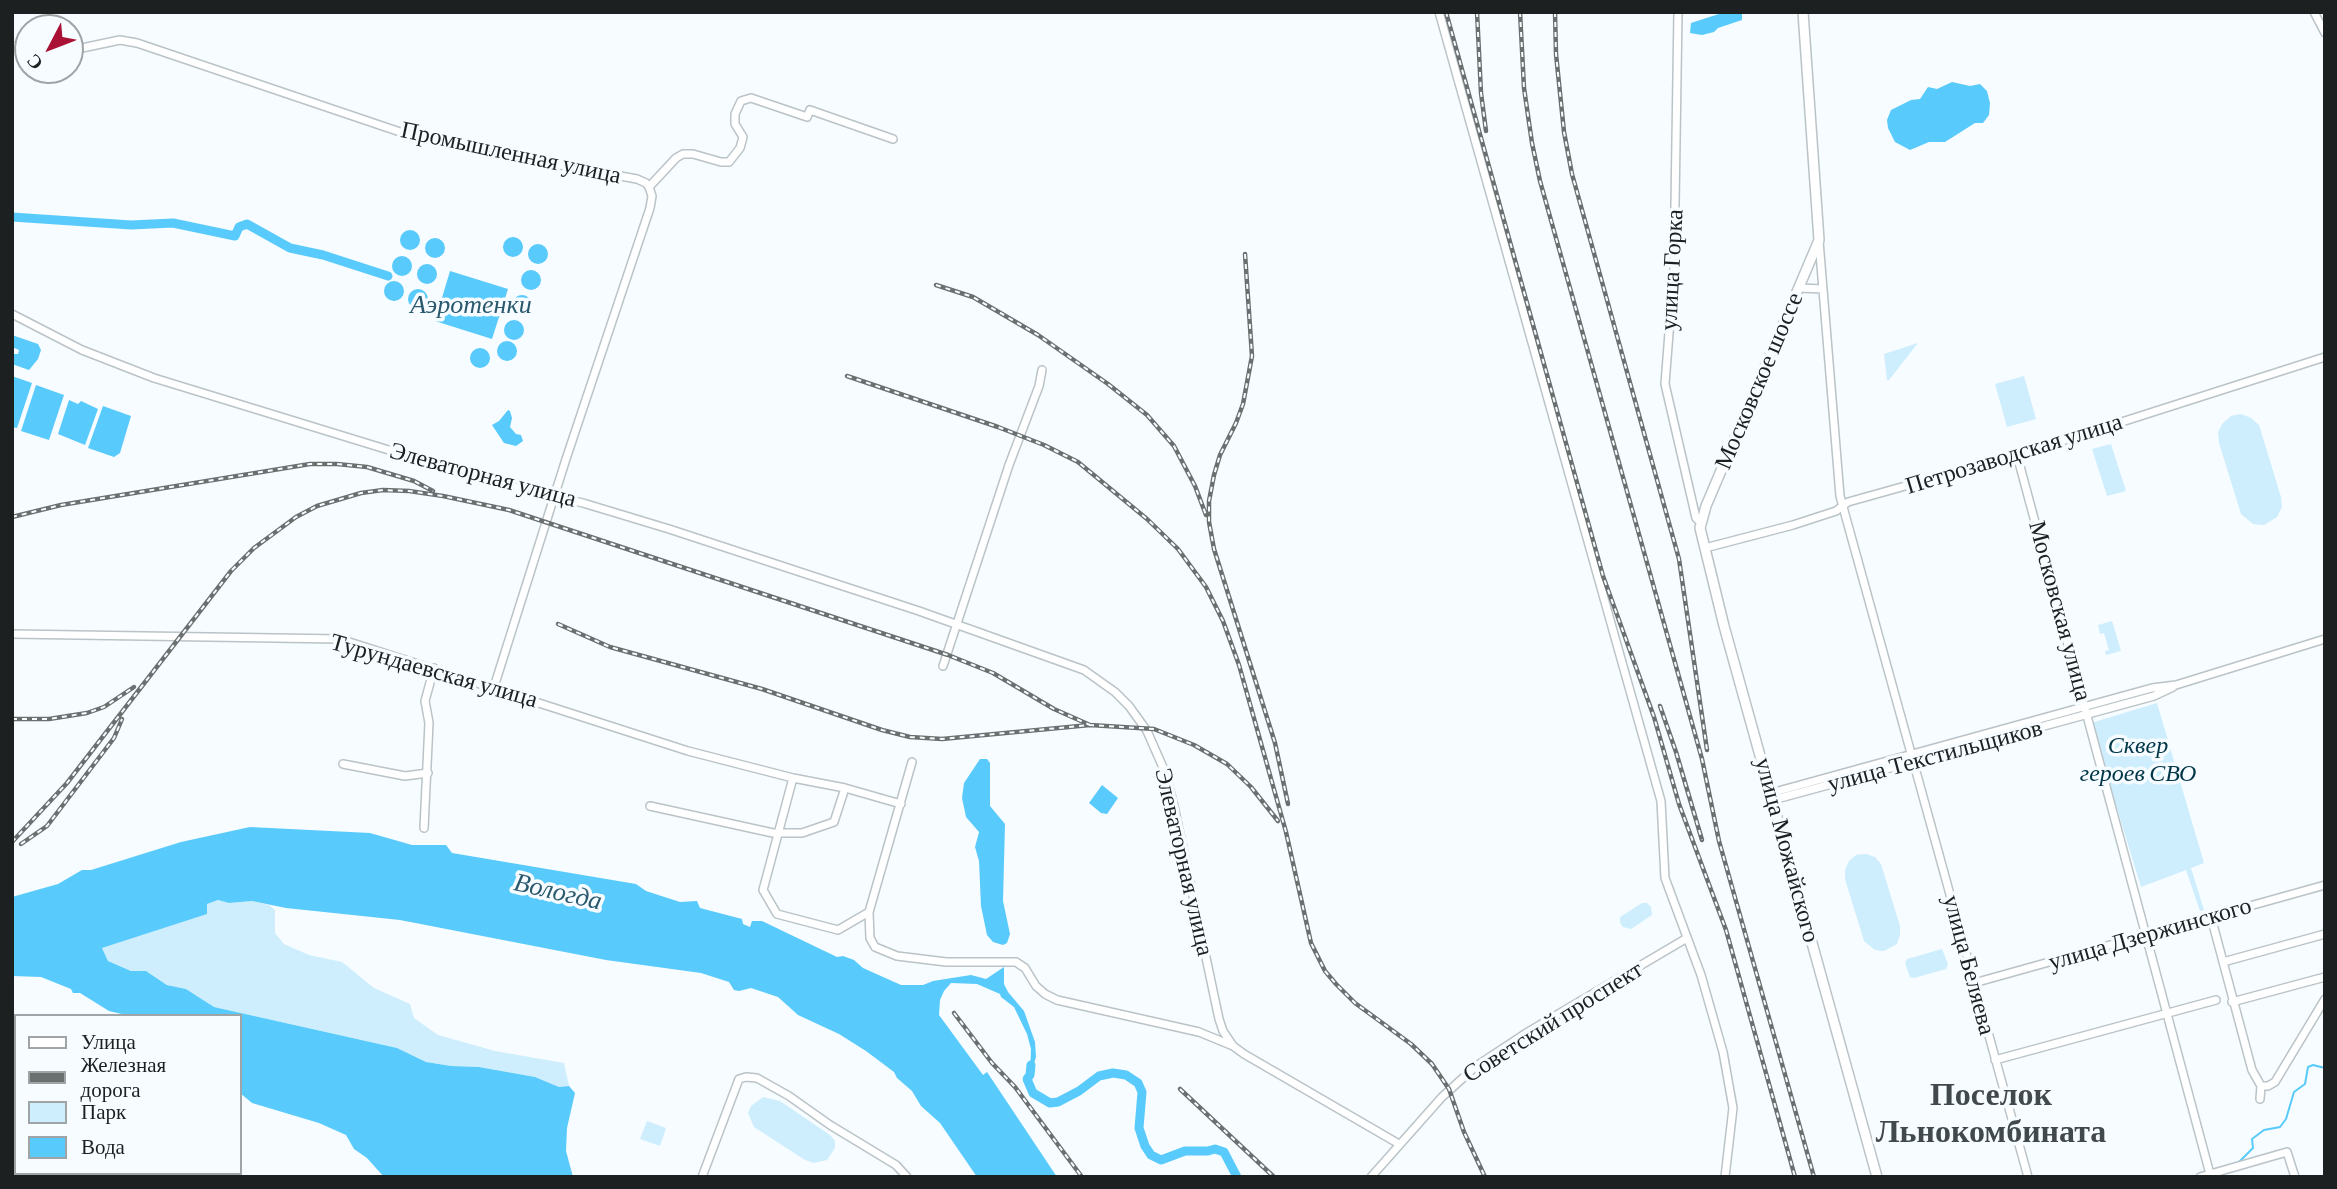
<!DOCTYPE html>
<meta charset="utf-8">
<style>
body{margin:0}
#map{position:relative;width:2337px;height:1189px;overflow:hidden;background:#f6fcff;font-family:"Crimson Pro",serif}
canvas{display:block}
.frame{position:absolute;inset:0;border:14px solid #1c2021;pointer-events:none}
.legend{position:absolute;left:14px;top:1014px;width:228px;height:161px;box-sizing:border-box;background:#f6fcff;border:2px solid #9fa4a6;margin:0;padding:9px 12px;list-style:none;font-size:21px;color:#1c2021}
.legend li{display:flex;align-items:center;gap:14px;height:35px}
.legend b{width:35px;border:2px solid #9fa4a6}
.north{position:absolute;left:14px;top:14px;width:70px;height:70px;box-sizing:border-box;background:#f6fcff;border:2px solid #9fa4a6;border-radius:50%;rotate:228deg;font-size:19px;font-weight:700;line-height:28px;text-align:center;color:#1c2021}
.north::after{content:'';display:block;margin:auto;width:24px;height:32px;background:#a91235;clip-path:polygon(50% 0,100% 100%,50% 72%,0 100%)}
</style>
<div id="map">
<canvas width="2337" height="1189"></canvas>
<div class="frame"></div>
<ul class="legend">
<li><b style="height:9px;background:#fff"></b>Улица</li>
<li><b style="height:9px;background:#6a6f70"></b>Железная дорога</li>
<li><b style="height:19px;background:#ceeefe"></b>Парк</li>
<li><b style="height:19px;background:#59cafc"></b>Вода</li>
</ul>
<div class="north">С</div>
</div>
<script>
const ctx = document.querySelector('canvas').getContext('2d');
ctx.lineJoin = 'round';
function fill(path, color) { ctx.fillStyle = color; ctx.fill(path, 'evenodd'); }
const poly = rows => new Path2D(rows.map(r => 'M' + r).join(''));
function strokePath(path, color, width, dash) { ctx.strokeStyle = color; ctx.lineWidth = width; ctx.lineCap = dash ? 'butt' : 'round'; ctx.setLineDash(dash || []); ctx.stroke(path); }
function label(font, color, halo, rows, align = 'center') {
  ctx.font = font + ' "Crimson Pro",serif'; ctx.lineWidth = 7; ctx.setLineDash([]); ctx.textBaseline = 'middle'; ctx.strokeStyle = halo; ctx.fillStyle = color; for (const [text, x, y, turn = 0] of rows) {
    ctx.save(); ctx.translate(x, y); ctx.rotate((+turn || 0) * Math.PI / 180); ctx.textAlign = isNaN(turn) ? turn : align; if (halo) ctx.strokeText(text, 0, 0); ctx.fillText(text, 0, 0); ctx.restore();
  }
}
fill(poly([
 [1918,343,1889,380,1887,380,1884,354],
 [2024,376,2036,419,2007,427,1995,384],
 [2241,414,2251,418,2259,425,2281,497,2282,507,2277,517,2264,525,2253,524,2241,514,2219,443,2218,432,2223,423,2231,416],
 [2111,444,2126,491,2107,496,2092,449],
 [2112,621,2121,651,2106,655,2105,651,2109,650,2104,633,2100,634,2098,625],
 [2157,703,2204,863,2191,868,2204,910,2200,911,2186,870,2141,887,2091,723],
 [1866,854,1875,857,1881,864,1900,926,1900,935,1897,944,1884,951,1875,950,1864,941,1845,879,1845,870,1849,861,1856,855],
 [218,900,229,903,252,901,269,905,275,910,275,933,284,944,309,955,342,962,374,988,410,1004,414,1018,438,1035,495,1051,564,1063,569,1086,559,1087,535,1077,479,1067,451,1066,426,1062,397,1048,214,1007,186,989,168,985,146,971,131,971,108,961,102,948,206,914,207,904],
 [1642,903,1647,903,1651,907,1652,915,1631,929,1623,927,1620,923,1620,917],
 [1942,949,1948,964,1946,969,1914,978,1910,977,1905,963,1907,959],
 [763,1097,780,1101,830,1135,835,1141,835,1148,827,1160,814,1163,805,1160,754,1127,748,1113,751,1106],
 [647,1121,666,1128,660,1146,640,1139]
]), '#ceeefe');
fill(poly([
 [1725,12,1742,13,1742,20,1718,28,1714,32,1702,35,1690,33,1691,23],
 [1952,82,1970,86,1980,84,1987,91,1990,103,1989,115,1983,123,1975,123,1945,142,1929,142,1910,150,1895,142,1888,128,1887,120,1891,110,1911,100,1920,99,1928,87,1937,89],
 '400 240a10 10 0 1 1 20 0a10 10 0 1 1-20 0Z',
 '503 247a10 10 0 1 1 20 0a10 10 0 1 1-20 0Z',
 '425 248a10 10 0 1 1 20 0a10 10 0 1 1-20 0Z',
 '528 254a10 10 0 1 1 20 0a10 10 0 1 1-20 0Z',
 '392 266a10 10 0 1 1 20 0a10 10 0 1 1-20 0Z',
 '417 274a10 10 0 1 1 20 0a10 10 0 1 1-20 0Z',
 '521 280a10 10 0 1 1 20 0a10 10 0 1 1-20 0Z',
 [450,271,508,289,492,339,435,321],
 '384 291a10 10 0 1 1 20 0a10 10 0 1 1-20 0Z',
 '408 299a10 10 0 1 1 20 0a10 10 0 1 1-20 0Z',
 '512 305a10 10 0 1 1 20 0a10 10 0 1 1-20 0Z',
 '504 330a10 10 0 1 1 20 0a10 10 0 1 1-20 0Z',
 [12,335,38,344,41,350,38,359,29,370,12,364,12,354,18,354,19,350,12,347],
 '497 351a10 10 0 1 1 20 0a10 10 0 1 1-20 0Z',
 '470 358a10 10 0 1 1 20 0a10 10 0 1 1-20 0Z',
 [12,376,32,383,17,428,12,427],
 [36,385,64,395,49,440,21,431],
 [69,400,78,404,81,401,98,409,85,445,58,434],
 [103,406,131,416,120,453,114,457,88,448],
 [508,410,510,411,512,418,510,427,516,434,521,435,523,441,516,446,504,443,492,425,499,421],
 [980,759,987,759,990,763,990,806,1005,824,1003,901,1010,934,1007,943,1003,945,993,942,987,935,981,906,979,861,975,847,979,832,966,817,962,798,964,783],
 [1102,785,1118,798,1107,814,1101,813,1089,803],
 [250,827,370,833,412,845,446,845,452,853,636,884,646,891,680,902,697,901,700,908,742,919,743,924,750,927,752,921,762,921,837,957,843,956,854,960,863,968,901,985,923,985,933,981,971,975,986,979,1004,967,1004,984,1008,992,1024,1011,1035,1042,1036,1057,1030,1075,1031,1049,1027,1034,1014,1007,1001,997,1000,994,977,984,951,983,944,991,940,1000,939,1015,983,1075,987,1072,1057,1177,977,1177,940,1123,921,1106,912,1091,897,1078,894,1072,866,1051,839,1034,798,1015,778,997,751,988,739,991,734,990,729,982,701,973,606,960,400,920,286,908,252,901,229,903,218,900,207,904,207,914,102,948,108,961,131,971,146,971,167,985,186,989,214,1007,397,1048,426,1062,451,1066,479,1067,535,1077,559,1087,569,1086,575,1093,567,1128,566,1151,573,1177,384,1177,367,1158,354,1149,346,1135,319,1123,252,1103,240,1093,240,1016,130,1016,109,1011,80,993,73,993,71,989,41,977,12,976,12,897,58,884,82,870,91,870,181,842]
]), '#59cafc');
strokePath(poly([
 [2239,1162,2253,1148,2252,1139,2264,1130,2280,1127,2286,1119,2294,1092,2305,1084,2308,1067,2313,1065,2325,1068]
]), '#59cafc', 2);
strokePath(poly([
 [12,217,131,225,173,223,235,236,239,227,247,224,290,248,323,255,388,276],
 [1031,1065,1030,1075,1027,1079,1033,1093,1050,1103,1058,1102,1079,1091,1099,1076,1113,1073,1126,1075,1138,1083,1142,1092,1139,1128,1145,1146,1151,1155,1161,1160,1185,1151,1208,1151,1215,1149,1224,1152,1237,1177]
]), '#59cafc', 9);
const minor = poly([
 [1439,12,1661,801,1665,878,1701,975,1723,1052,1733,1108,1725,1177],
 [1678,12,1674,269,1665,384,1696,518,1701,523],
 [2314,12,2325,33],
 [12,46,28,48],
 [70,48,82,48,120,40,137,43,409,135,504,155,637,179,646,183,649,187,652,196,650,208,566,459,494,687],
 [649,187,676,158,683,154,693,154,721,162,729,162,740,148,743,137,735,124,735,114,741,101,751,98,807,117,810,110,893,139],
 [1819,241,1840,496,2028,1177],
 [1799,288,1823,289],
 [12,314,82,350,154,378,493,482,583,503,669,529,919,611,1084,670,1115,692,1129,706,1147,731,1165,772,1174,806,1219,1019,1223,1031,1233,1046],
 [2017,455,2210,1174],
 [1705,548,1793,525,1836,511,1848,502,2034,450,2325,357],
 [12,634,340,639,688,751,793,778,845,788,901,804],
 [943,666,1009,465,1039,386,1042,370],
 [912,762,869,912,870,938,875,947,897,956,946,962,1016,962,1025,968,1036,986,1045,994,1057,1000,1199,1032,1233,1046,1244,1054,1399,1144],
 [343,764,405,776,428,773],
 [793,778,763,890,777,914,838,930,869,912],
 [1771,793,2152,688,2176,685,2325,639],
 [1773,800,2154,696,2173,687],
 [650,806,773,833,802,833,834,822,845,788],
 [424,828,429,723,425,701,434,668],
 [2211,917,2252,1070,2261,1086,2260,1099],
 [2223,962,2325,934],
 [1974,983,2325,885],
 [2232,1002,2325,977],
 [1995,1060,2216,1000],
 [2261,1086,2268,1086,2275,1082,2325,999],
 [33,1177,34,1173],
 [136,1177,136,1173],
 [702,1177,739,1079,746,1077,757,1078,789,1096,830,1125,896,1165,907,1177],
 [1371,1177,1442,1097,1475,1067,1528,1032,1687,938],
 [2200,1177,2287,1152,2295,1177]
]);
const major = poly([
 [1803,12,1819,240,1706,506,1700,528,1724,626,1877,1177]
]);
strokePath(minor, '#bac3c7', 10);
strokePath(major, '#bac3c7', 12);
strokePath(minor, '#fff', 7);
strokePath(major, '#fff', 9);
const rail = poly([
 [1446,12,1603,576,1654,717,1679,804,1726,930,1795,1177],
 [1477,12,1481,93,1486,131],
 [1520,12,1524,88,1532,143,1540,181,1702,759,1719,841,1814,1177],
 [1555,12,1556,54,1564,132,1572,174,1679,559,1707,750],
 [1245,254,1252,356,1243,404,1236,423,1220,455,1214,475,1209,501,1209,522,1214,549,1275,743,1288,804],
 [936,285,973,297,1038,335,1108,384,1147,415,1174,446,1195,486,1206,515],
 [847,376,998,427,1044,445,1078,462,1147,519,1178,549,1206,587,1223,621,1239,665,1286,832,1311,943,1325,971,1336,984,1355,1003,1411,1044,1432,1064,1449,1089,1464,1132,1485,1177],
 [12,517,61,505,310,464,337,464,367,467,414,481,433,491],
 [558,624,610,647,762,689,882,730,910,737,942,739,1090,725,1154,729,1194,745,1227,764,1251,787,1278,821],
 [1660,706,1676,752,1702,840],
 [12,719,49,719,87,713,104,707,134,687],
 [12,842,67,783,231,571,254,548,296,517,317,506,361,493,383,490,409,491,443,496,509,510,948,655,993,673,1054,709,1090,725],
 [21,844,47,826,114,738,122,719],
 [954,1013,992,1063,1015,1087,1082,1177],
 [1180,1089,1274,1177]
]);
strokePath(rail, '#6a6f70', 4.5);
strokePath(rail, '#f6fcff', 2, [5]);
label('24px', '#1c2021', '#f6fcff', [
 ["Промышленная улица",511,153,12],
 ["улица Горка",1672,270,-87],
 ["Московское шоссе",1759,381,-67],
 ["Петрозаводская улица",2014,454,-17],
 ["Элеваторная улица",483,475,15],
 ["Московская улица",2060,611,75],
 ["Турундаевская улица",434,671,16],
 ["улица Текстильщиков",1935,756,-15],
 ["улица Можайского",1787,850,75],
 ["Элеваторная улица",1184,862,77],
 ["улица Дзержинского",2150,934,-16],
 ["улица Беляева",1969,965,75],
 ["Советский проспект",1553,1022,-32]
]);
label('italic 24px', '#003548', '#f6fcff', [
 ["Сквер",2138,746],
 ["героев СВО",2138,774]
]);
label('italic 26px', '#2a586d', '#f6fcff', [
 ["Аэротенки",471,305],
 ["Вологда",558,892,13]
]);
label('bold 32px', '#41494d', '#f6fcff', [
 ["Поселок",1991,1095],
 ["Льнокомбината",1991,1132]
]);
</script>
